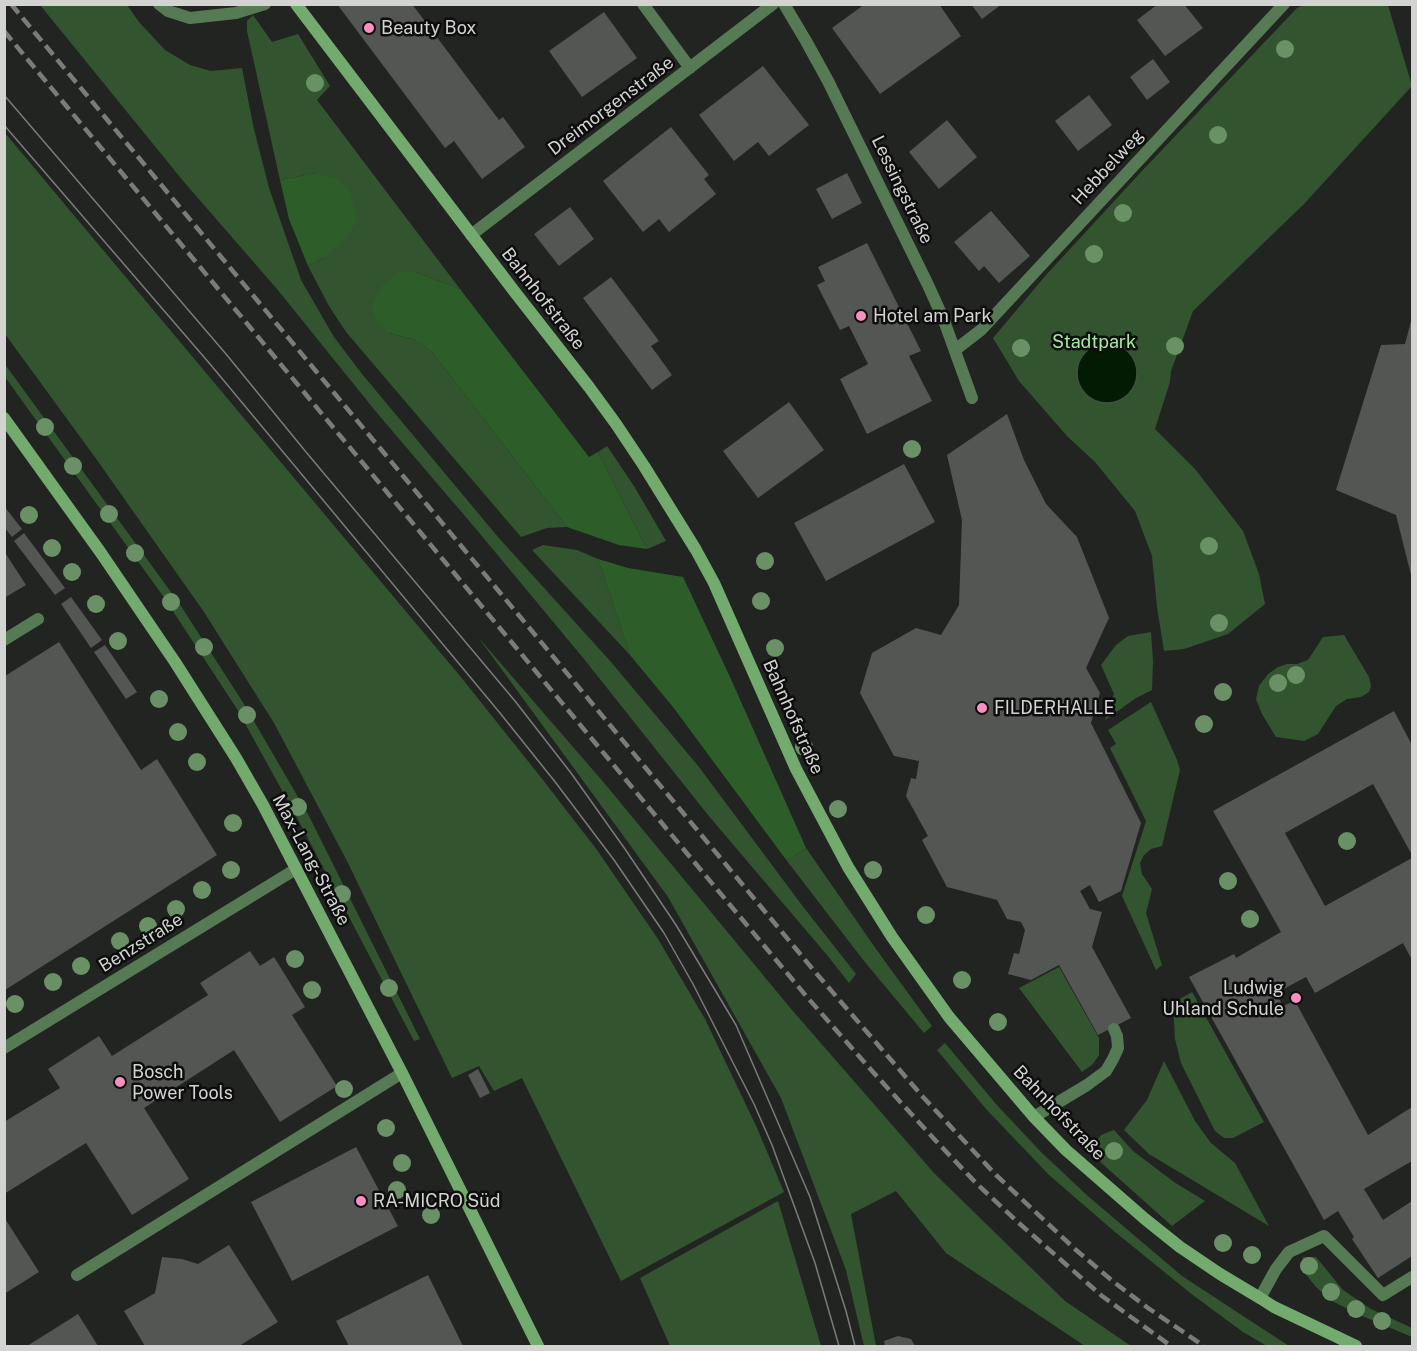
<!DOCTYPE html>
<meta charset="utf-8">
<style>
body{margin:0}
#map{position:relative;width:1417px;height:1351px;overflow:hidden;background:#222422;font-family:"Public Sans",sans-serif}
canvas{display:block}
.frame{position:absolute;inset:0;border:6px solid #d3d4d2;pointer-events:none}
</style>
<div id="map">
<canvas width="1417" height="1351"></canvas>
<div class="frame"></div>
</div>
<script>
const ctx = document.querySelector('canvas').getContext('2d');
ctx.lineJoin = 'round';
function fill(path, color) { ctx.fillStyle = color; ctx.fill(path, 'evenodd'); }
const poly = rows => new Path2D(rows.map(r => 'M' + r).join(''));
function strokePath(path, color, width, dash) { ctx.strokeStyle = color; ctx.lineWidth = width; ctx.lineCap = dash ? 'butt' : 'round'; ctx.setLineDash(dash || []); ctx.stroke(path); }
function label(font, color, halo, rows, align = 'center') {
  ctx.font = font + ' "Public Sans",sans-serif'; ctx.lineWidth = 5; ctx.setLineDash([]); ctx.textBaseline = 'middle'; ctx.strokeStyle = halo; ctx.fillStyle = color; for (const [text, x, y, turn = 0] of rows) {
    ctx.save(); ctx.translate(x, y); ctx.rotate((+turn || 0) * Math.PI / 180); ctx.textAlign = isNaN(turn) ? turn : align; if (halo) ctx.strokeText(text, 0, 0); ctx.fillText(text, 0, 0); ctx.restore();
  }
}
fill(poly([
 [1305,4,1388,5,1412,86,1304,204,1193,311,1171,371,1170,382,1155,429,1195,469,1243,531,1259,574,1265,604,1228,634,1184,649,1164,651,1157,607,1152,556,1135,511,1095,462,1067,436,1019,381,993,338,1046,275,1141,172,1297,8],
 [40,5,127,5,139,22,165,50,190,65,211,71,242,68,253,125,269,188,301,280,334,337,362,374,498,537,611,662,699,767,801,904,856,974,849,983,827,955,708,815,584,659,476,529,377,413,277,289,184,182],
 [253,15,272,42,298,34,330,86,317,100,460,289,415,272,389,333,415,340,432,352,567,527,547,528,521,537,346,332,329,306,308,266,325,257,316,173,280,180,247,31,247,21],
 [5,133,460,676,543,780,597,850,658,939,705,1019,757,1128,784,1192,621,1281,522,1078,494,1091,479,1066,452,1078,347,861,274,723,204,612,97,460,5,334],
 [4,363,179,603,244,704,309,816,420,1039,414,1041,294,812,237,709,163,596,5,377],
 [607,446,634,486,666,541,647,549,598,452],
 [543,545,577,550,598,559,630,655,532,550],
 [1151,632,1153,661,1152,690,1136,698,1105,720,1114,694,1101,665,1116,645,1128,636],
 [1344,635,1369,677,1371,686,1369,692,1361,697,1347,699,1336,706,1318,734,1304,741,1276,737,1262,714,1256,699,1259,686,1268,674,1278,667,1287,664,1297,664,1308,660,1323,637],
 [478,637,605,784,792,1010,934,1173,1065,1301,1131,1346,1085,1346,946,1253,896,1191,851,1214,876,1346,864,1346,846,1270,781,1098,668,897],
 [1151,702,1177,760,1180,770,1162,846,1151,849,1144,855,1140,863,1142,874,1152,889,1146,913,1162,965,1156,970,1122,896,1146,821,1110,748,1116,744,1108,730],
 [806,848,876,949,932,1026,924,1033,864,961,787,861],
 [1059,967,1099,1038,1099,1055,1093,1064,1082,1072,1019,988],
 [1192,992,1264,1122,1233,1138,1224,1138,1215,1131,1181,1063,1175,1039,1173,1003],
 [945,1043,996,1104,1041,1152,1089,1197,1182,1276,1289,1346,1267,1346,1243,1332,1194,1296,1115,1232,1049,1175,986,1109,937,1050],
 [1164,1061,1195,1121,1211,1143,1235,1163,1269,1226,1149,1154,1124,1130,1147,1100],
 [1114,1130,1133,1151,1174,1182,1205,1201,1172,1226,1097,1159,1094,1144,1101,1135],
 [778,1201,821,1346,670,1346,640,1278],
 [1303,1257,1316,1257,1343,1290,1371,1309,1412,1328,1412,1337,1360,1315,1332,1301,1316,1287,1300,1267]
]), '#32552f');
fill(poly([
 [316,173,334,178,349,190,358,219,346,238,325,257,308,266,289,219,280,180],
 [399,272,415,272,460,289,589,457,598,452,647,549,619,545,567,527,432,352,415,340,389,333,376,320,372,307,382,286],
 [598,559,628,568,683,577,730,677,806,848,787,861,673,707,630,655]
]), '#2d5e2a');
const water = poly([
 '1077 373a30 30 0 1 1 60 0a30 30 0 1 1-60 0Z'
]);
fill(water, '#031b02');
strokePath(water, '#415240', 1.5);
fill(poly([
 [337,4,412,4,499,120,503,117,525,147,482,179,454,141,445,148],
 [865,4,939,4,961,36,880,94,832,28],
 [971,4,1002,4,982,19],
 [1158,4,1184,4,1203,28,1165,56,1137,20],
 [604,12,637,58,582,97,549,51],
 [1153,59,1170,82,1147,100,1130,77],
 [763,66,809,125,769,156,758,142,734,161,699,115],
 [1089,95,1112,125,1078,151,1055,121],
 [947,120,977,157,939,189,909,152],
 [671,127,709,175,704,179,716,194,669,232,659,219,643,232,603,181],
 [847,173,862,203,832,219,816,189],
 [570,207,594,239,559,266,534,234],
 [991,211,1030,256,999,283,984,266,979,271,954,242],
 [867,243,921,351,909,356,932,401,867,434,840,379,868,364,849,326,840,330,817,285,825,281,818,267],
 [611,277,659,341,651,346,672,375,652,390,583,298],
 [1412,317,1412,579,1396,515,1336,490,1381,345,1405,344],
 [789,402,824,450,758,498,723,451],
 [1007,414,1024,460,1046,504,1077,537,1109,618,1086,668,1100,693,1091,723,1141,823,1121,891,1099,902,1090,885,1080,891,1090,909,1102,912,1092,947,1131,1018,1098,1035,1059,965,1031,980,1008,974,1014,953,1019,954,1025,930,1021,922,1007,919,997,900,947,887,922,840,928,836,906,796,911,778,916,779,919,761,894,756,860,693,872,653,916,628,941,635,959,605,962,520,947,455],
 [904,464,935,522,826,581,794,523],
 [4,506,22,529,12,537,4,527],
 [24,533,65,588,55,595,14,541],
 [4,551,26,585,4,598],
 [71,597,102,640,91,648,61,604],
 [59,642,141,770,157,759,217,855,5,990,5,676],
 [105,645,137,692,126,699,94,652],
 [1394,711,1412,745,1412,855,1373,784,1285,833,1325,906,1412,858,1412,960,1403,943,1315,993,1306,977,1276,993,1283,1006,1295,1001,1368,1135,1412,1107,1412,1161,1364,1189,1383,1220,1412,1201,1412,1256,1378,1278,1352,1239,1354,1237,1338,1211,1324,1220,1189,977,1234,954,1236,958,1281,932,1213,811],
 [250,951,260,966,274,957,305,1007,292,1015,337,1086,280,1122,234,1050,144,1108,189,1179,132,1215,86,1143,4,1194,4,1122,60,1088,48,1069,99,1036,112,1056,208,995,200,983],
 [478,1069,490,1093,480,1098,468,1075],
 [356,1147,398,1226,292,1281,251,1202],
 [4,1217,39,1272,4,1294],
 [229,1245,278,1322,239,1346,145,1346,124,1311,155,1293,162,1257,182,1259,198,1264],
 [428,1275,463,1346,349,1346,336,1321],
 [78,1314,98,1346,27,1346],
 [898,1336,911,1339,915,1346,885,1346,884,1341]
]), '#535653');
strokePath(poly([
 [159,4,168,11,190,18,236,13,265,4],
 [955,350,981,330,1284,4],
 [4,640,38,619],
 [1034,1117,1087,1085,1106,1071,1113,1059,1118,1048,1117,1036,1114,1029],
 [77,1275,402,1073],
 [1260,1298,1276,1269,1289,1252,1324,1236,1383,1295,1412,1277]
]), '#567a53', 12);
strokePath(poly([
 [643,4,690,68],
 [784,4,806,41,828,81,928,285,943,318,972,398],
 [471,235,773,4],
 [4,1048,296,869]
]), '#567a53', 12);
strokePath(poly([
 [296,4,514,291,589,387,616,424,644,466,696,550,714,583,796,769,848,867,892,937,949,1017,1034,1117,1066,1150,1145,1219,1180,1247,1220,1274,1260,1298,1274,1307,1356,1346],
 [4,418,101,553,175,662,236,758,263,805,402,1073,538,1346]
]), '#72ab6d', 12);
strokePath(poly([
 [4,95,226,354,306,452,515,701,571,773,625,849,676,925,736,1025,810,1197,846,1311,855,1346],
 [4,125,210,364,500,713,556,783,614,860,664,933,693,984,754,1104,772,1145,815,1263,839,1346]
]), '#7a7c7a', 1.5);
strokePath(poly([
 [11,4,816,973,923,1097,996,1175,1076,1250,1115,1283,1148,1308,1204,1346],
 [4,31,680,845,807,997,873,1072,936,1141,977,1184,1020,1224,1102,1296,1171,1346]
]), '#7a7c7a', 4.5, [12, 6]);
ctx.fillStyle = '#6a9166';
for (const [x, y] of [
 [1285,49],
 [315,83],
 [1218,135],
 [1123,213],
 [1094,254],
 [1175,346],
 [1021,348],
 [45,427],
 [912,449],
 [73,466],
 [109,514],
 [29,515],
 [1209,546],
 [52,548],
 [135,553],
 [765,561],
 [72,572],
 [761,601],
 [171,602],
 [96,604],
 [1219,623],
 [118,641],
 [204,647],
 [775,648],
 [1296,675],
 [1278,683],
 [1223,692],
 [159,699],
 [247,715],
 [1204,724],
 [178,732],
 [804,747],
 [197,762],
 [298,807],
 [838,809],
 [233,823],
 [1347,841],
 [231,870],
 [873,870],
 [1228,881],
 [202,890],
 [342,894],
 [176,909],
 [926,915],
 [1250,919],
 [148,926],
 [120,941],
 [295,959],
 [81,966],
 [962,980],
 [53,982],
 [389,988],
 [312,990],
 [15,1004],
 [998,1022],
 [344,1089],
 [386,1128],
 [1114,1151],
 [402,1163],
 [397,1190],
 [421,1200],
 [431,1215],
 [1223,1243],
 [1252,1255],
 [1309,1266],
 [1331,1292],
 [1356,1309],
 [1382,1321]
]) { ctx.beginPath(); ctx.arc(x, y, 9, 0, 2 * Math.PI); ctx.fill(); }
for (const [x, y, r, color] of [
 [369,28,6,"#fd8ec0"],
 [861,316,6,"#fd8ec0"],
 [982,708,6,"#fd8ec0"],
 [1296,998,6,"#fd8ec0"],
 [120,1082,6,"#fd8ec0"],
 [361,1201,6,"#fd8ec0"]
]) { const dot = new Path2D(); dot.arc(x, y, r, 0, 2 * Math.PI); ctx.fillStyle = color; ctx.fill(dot); strokePath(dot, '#0c0d0c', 2); }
label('18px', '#d3d4d2', '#0c0d0c', [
 ["Beauty Box",381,28],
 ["Hotel am Park",873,316],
 ["FILDERHALLE",994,708],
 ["Ludwig",1284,988,"right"],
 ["Uhland Schule",1284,1009,"right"],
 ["Bosch",132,1072],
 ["Power Tools",132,1093],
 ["RA-MICRO Süd",373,1201]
], 'left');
label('18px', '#d3d4d2', '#0c0d0c', [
 ["Dreimorgenstraße",611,106,-37],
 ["Hebbelweg",1108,167,-47],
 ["Lessingstraße",902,190,64],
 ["Bahnhofstraße",543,299,52],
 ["Bahnhofstraße",793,717,66],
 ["Max-Lang-Straße",311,860,62],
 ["Benzstraße",141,943,-32],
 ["Bahnhofstraße",1059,1113,46]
]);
label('18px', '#a4eb9d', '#0c0d0c', [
 ["Stadtpark",1094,342]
]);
</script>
